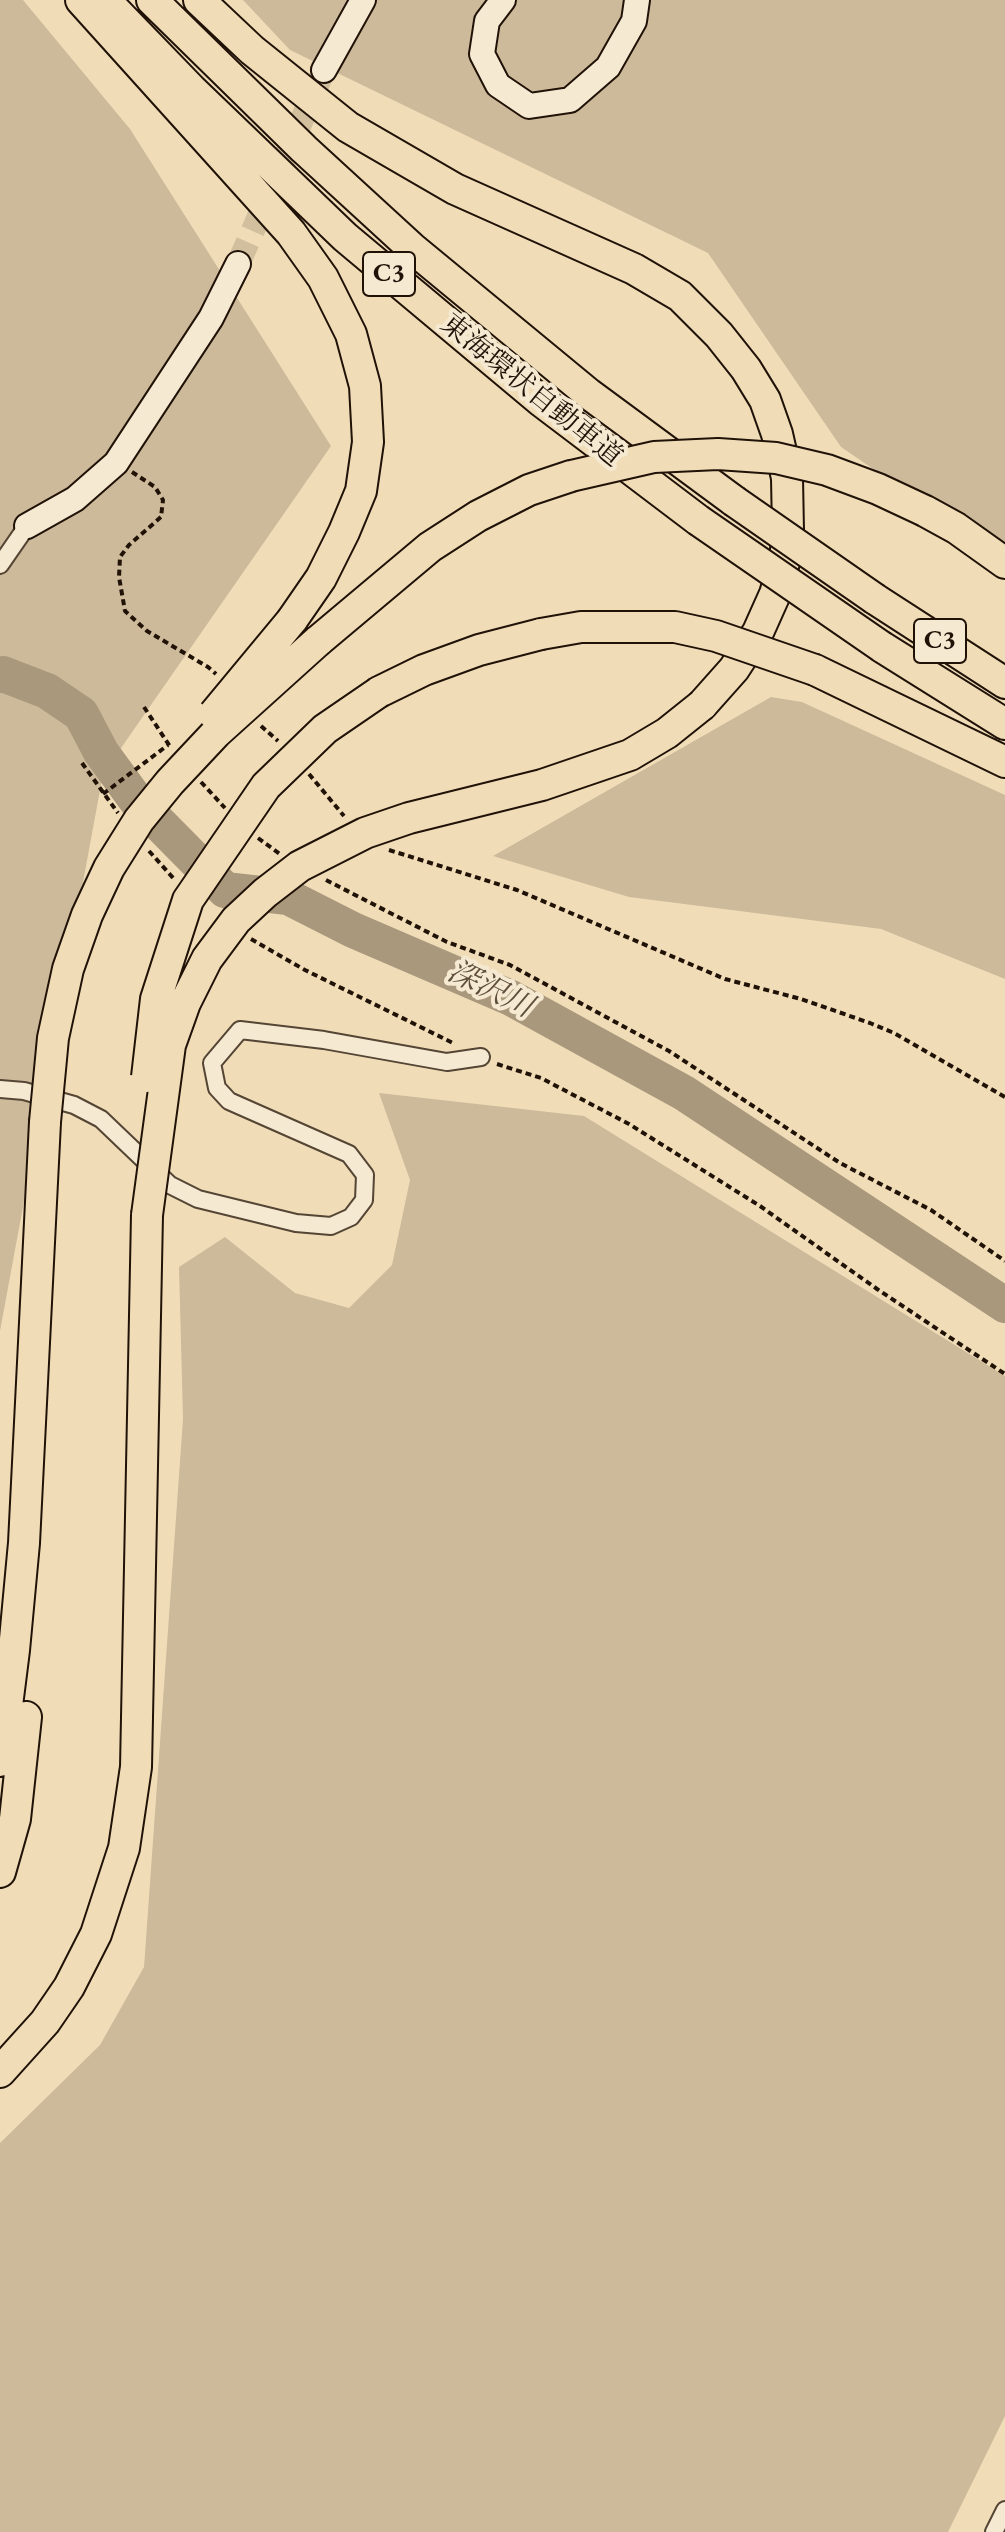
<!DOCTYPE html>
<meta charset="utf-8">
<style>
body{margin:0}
canvas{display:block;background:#f0ddb8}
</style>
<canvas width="1005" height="2532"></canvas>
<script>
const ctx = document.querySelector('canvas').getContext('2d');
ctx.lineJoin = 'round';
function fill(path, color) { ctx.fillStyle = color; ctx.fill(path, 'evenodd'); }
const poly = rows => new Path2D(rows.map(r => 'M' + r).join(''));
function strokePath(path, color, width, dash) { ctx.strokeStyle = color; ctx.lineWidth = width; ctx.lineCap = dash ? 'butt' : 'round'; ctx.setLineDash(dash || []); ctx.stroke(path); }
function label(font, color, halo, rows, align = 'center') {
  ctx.font = font + ' "EB Garamond","Noto Serif JP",serif'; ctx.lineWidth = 8; ctx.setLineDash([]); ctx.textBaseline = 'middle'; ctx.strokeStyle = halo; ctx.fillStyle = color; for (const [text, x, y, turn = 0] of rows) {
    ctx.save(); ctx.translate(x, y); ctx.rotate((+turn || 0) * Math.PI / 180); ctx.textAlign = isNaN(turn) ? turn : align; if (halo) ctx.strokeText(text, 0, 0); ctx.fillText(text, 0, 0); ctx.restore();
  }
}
fill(poly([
 [0,0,23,0,130,129,331,446,103,774,0,1331],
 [243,0,1005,0,1005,559,841,447,708,253,290,50],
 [771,697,802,702,1005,795,1005,979,881,929,629,897,493,856],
 [379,1093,584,1116,1005,1376,1005,2416,948,2532,0,2532,0,2143,100,2045,144,1967,183,1419,179,1267,225,1237,295,1293,349,1308,392,1265,410,1180]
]), '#cdba9a');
strokePath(poly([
 [0,675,3,674,47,691,81,714,101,752,136,800,225,890,288,897,353,930,511,998,684,1093,1005,1305]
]), '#aa987c', 36);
strokePath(poly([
 [238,264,324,70]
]), '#d1bf9e', 24, [24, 12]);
const street = poly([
 [0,565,27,526],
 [0,1089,24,1091,74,1105,101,1119,170,1185,198,1199,296,1223,331,1226,351,1217,364,1200,365,1175,349,1154,229,1101,217,1088,212,1063,240,1030,324,1040,447,1062,481,1057],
 [994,2532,1005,2510]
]);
const secondary = poly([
 [503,0,487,21,482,54,498,85,529,106,570,100,608,67,634,21,637,0],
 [324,70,363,0],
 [27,526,75,499,116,463,211,318,238,264]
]);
const highway = poly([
 [81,0,291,233,323,278,351,334,365,386,368,442,361,491,344,532,321,578,292,620],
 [105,0,191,89,345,237,541,401,698,520],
 [152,0,304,149,412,248,589,394,734,501],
 [199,0,252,50,348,127,455,189,634,269,680,296,719,335,746,369,765,400,777,434,787,478,788,531,785,559,775,594,758,632,734,669,702,705],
 [925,511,956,528,1005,563],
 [875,599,1005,683],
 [318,641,430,547,478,516,529,490,571,476],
 [882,647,1005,724],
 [815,670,1005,762],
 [379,692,424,670,479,650,541,634],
 [0,1761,14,1650,24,1543,45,1122],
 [0,1872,15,1819,26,1717],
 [0,2072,45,2022,69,1987,96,1934,124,1848,136,1767,147,1215]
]);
strokePath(street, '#554534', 20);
strokePath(secondary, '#211208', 28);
strokePath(highway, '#211208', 34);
strokePath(poly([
 [132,472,155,487,163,500,161,517,129,545,120,557,119,577,125,611,147,631,208,667,216,674],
 [144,707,171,748],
 [261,726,278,741],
 [82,763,118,813],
 [309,774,344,816],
 [201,782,225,808],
 [103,794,168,745],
 [258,838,280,854],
 [389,850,517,890,725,979,801,999,870,1023,894,1033,1005,1097],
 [149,851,175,880],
 [326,880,447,942,510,965,669,1051,840,1163,931,1210,1005,1261],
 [251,939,305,970,453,1043],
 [497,1064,541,1078,629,1124,760,1206,877,1289,1005,1374]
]), '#211208', 4, [6, 4]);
strokePath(street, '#f5e9d1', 16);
strokePath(secondary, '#f5e9d1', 24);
strokePath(highway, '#f0ddb8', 30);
const highwayBridge = poly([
 [571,476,654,457,718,454,776,458,827,470,878,489,925,511],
 [734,501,875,599],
 [698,520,882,647],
 [541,634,581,627,675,627,716,636,815,670],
 [214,714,292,620],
 [147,1077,156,999,188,900,266,786,325,729,379,692],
 [45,1122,53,1038,68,969,87,915,109,868,139,820,170,782,216,733,318,641],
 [147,1215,170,1045,185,1003,207,959,236,920,265,893,300,866,365,833,409,818,542,785,630,755,667,733,702,705]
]);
strokePath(highwayBridge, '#211208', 34, []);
strokePath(highwayBridge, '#f0ddb8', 30);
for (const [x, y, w] of [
 [389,274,52],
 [940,641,52]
]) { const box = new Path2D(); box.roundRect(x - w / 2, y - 22, w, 44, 6); ctx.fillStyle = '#f5e9d1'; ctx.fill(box); strokePath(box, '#211208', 2); }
label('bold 26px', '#211208', null, [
 ["C3",389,274],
 ["C3",940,641]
]);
label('28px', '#211208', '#f5e9d1', [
 ["東海環状自動車道",531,391,39]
]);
label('italic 30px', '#5f4e3c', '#f5e9d1', [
 ["深沢川",490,990,26]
]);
</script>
